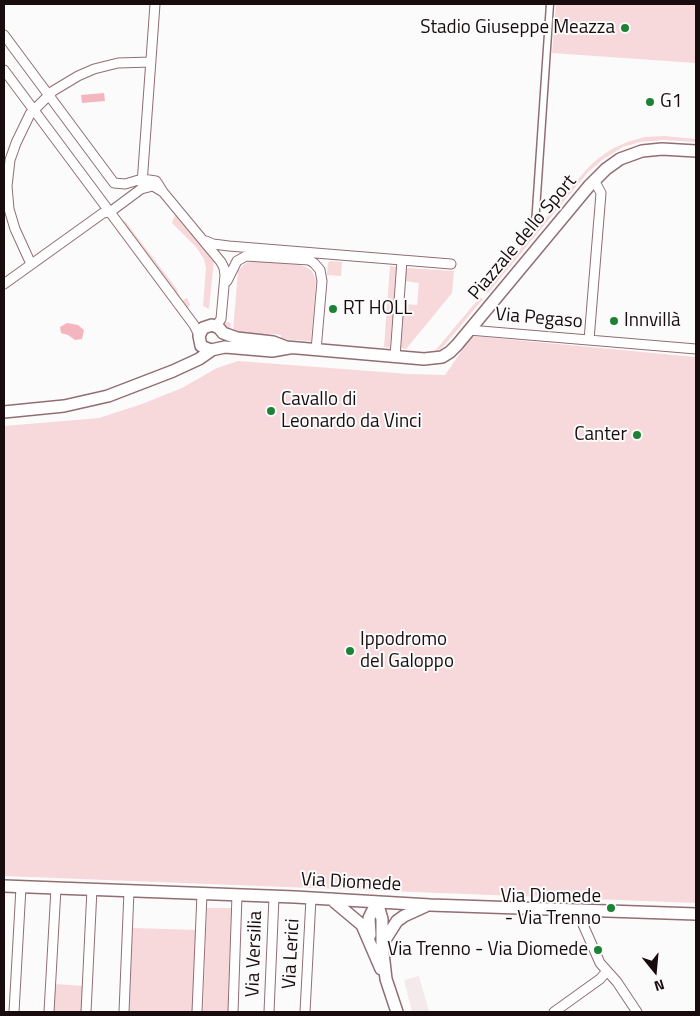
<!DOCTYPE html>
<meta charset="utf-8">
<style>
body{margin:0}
#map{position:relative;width:700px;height:1016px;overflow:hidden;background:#fbfbfb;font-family:"Titillium Web",sans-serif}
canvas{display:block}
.frame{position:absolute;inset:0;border:5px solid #180c0e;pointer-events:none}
.north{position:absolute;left:630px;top:946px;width:50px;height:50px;-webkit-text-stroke:4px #fbfbfb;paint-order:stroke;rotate:163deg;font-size:14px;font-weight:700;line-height:20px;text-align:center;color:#180c0e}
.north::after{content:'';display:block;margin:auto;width:18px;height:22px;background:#180c0e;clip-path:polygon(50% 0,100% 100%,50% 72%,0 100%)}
</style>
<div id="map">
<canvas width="700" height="1016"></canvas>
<div class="frame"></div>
<div class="north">N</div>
</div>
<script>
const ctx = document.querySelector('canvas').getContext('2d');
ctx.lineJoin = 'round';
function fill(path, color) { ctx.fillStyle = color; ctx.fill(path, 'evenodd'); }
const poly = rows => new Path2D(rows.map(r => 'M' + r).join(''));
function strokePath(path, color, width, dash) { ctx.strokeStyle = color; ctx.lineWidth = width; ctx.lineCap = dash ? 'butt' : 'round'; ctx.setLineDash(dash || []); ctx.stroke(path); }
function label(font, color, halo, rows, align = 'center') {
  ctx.font = font + ' "Titillium Web",sans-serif'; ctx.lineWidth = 4; ctx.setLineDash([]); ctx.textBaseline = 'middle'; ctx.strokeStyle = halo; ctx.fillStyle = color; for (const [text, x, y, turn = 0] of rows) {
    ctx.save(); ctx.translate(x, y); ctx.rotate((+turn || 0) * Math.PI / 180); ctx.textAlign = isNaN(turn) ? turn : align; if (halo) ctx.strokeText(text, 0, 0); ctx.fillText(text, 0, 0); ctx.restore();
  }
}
fill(poly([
 [419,976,429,1011,428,1012,412,1012,404,980]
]), '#f4eaeb');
fill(poly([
 [556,4,696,4,696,63,552,53],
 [664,136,696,139,696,142,664,140,640,142,623,147,602,160,588,172,488,293,485,291,586,170,595,161,610,150,627,142,645,137],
 [177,215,212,256,211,260,214,260,209,309,203,306,206,268,204,259,196,247,172,223,174,217],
 [120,219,126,222,134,233,176,288,181,299,183,300,187,298,190,304,188,309,187,309],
 [254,261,299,265,306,267,312,271,316,281,311,341,281,339,281,335,273,334,260,334,259,337,231,334,225,327,224,322,231,323,230,329,233,331,238,271,246,263],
 [330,261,342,262,341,276,327,275,328,263],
 [390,266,396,267,390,348,384,347],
 [408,268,454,271,452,293,406,349,401,348,404,304,417,305,419,283,405,281,406,270],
 [480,297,483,299,442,348,435,351],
 [472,336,696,357,696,903,4,876,4,426,99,418,142,404,182,388,217,368,238,361,409,374,445,375],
 [207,908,231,908,228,1012,203,1012],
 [133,928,198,930,195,1012,129,1012],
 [55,984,83,986,82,1012,54,1012]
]), '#f7d8db');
fill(poly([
 [104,93,105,101,82,103,81,95],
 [67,323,78,325,84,330,82,339,75,340,68,335,61,333,60,327]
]), '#f5b5be');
const pedestrian = poly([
 [535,225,550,4]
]);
const minor = poly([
 [4,35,114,183,125,184,142,179,156,181,163,192,221,262,224,268,225,275,221,319,216,326],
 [4,70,194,325,199,335],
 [142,184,155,4],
 [206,241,213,244,229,246,451,264],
 [31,264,15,229,9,209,7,186,10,160,16,143,30,114,53,91,78,76,94,69,118,63,151,62],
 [227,281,237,261,246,256,309,260,314,263,320,270,322,281,316,350],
 [4,284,103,213,110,212,141,189,153,186,163,192],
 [469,330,696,349],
 [589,340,601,193,594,180],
 [395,357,402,260],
 [581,909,581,920,600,963,617,982,637,1012],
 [14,1012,21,887],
 [49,1012,56,888],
 [86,1012,92,889],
 [124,1012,129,891],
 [197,1012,202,894],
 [233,1012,237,895],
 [269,1012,274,897],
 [305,1012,311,898],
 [554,1012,600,979,607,971]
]);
const tertiary = poly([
 [289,348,272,351,225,347,211,350,201,346,199,336,203,328,212,325,219,328,223,333,237,338,273,342,286,347,424,359,442,357,450,352,457,345,589,186,606,169,620,159,642,151,662,149,696,151],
 [4,412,64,406,108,396,173,371,199,359,212,350],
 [4,886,295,897,430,905,696,914],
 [331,899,362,925,381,969],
 [377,902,382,919,382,944,386,979,397,1012],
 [370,935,369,918,377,902],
 [383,943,397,921,404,916,426,906]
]);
strokePath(pedestrian, '#916e73', 9);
strokePath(minor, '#916e73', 11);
strokePath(tertiary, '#916e73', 14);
strokePath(pedestrian, '#fff', 6);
strokePath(minor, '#fff', 9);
strokePath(tertiary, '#fff', 11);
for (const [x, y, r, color] of [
 [625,28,5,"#1e8236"],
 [650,102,5,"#1e8236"],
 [333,309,5,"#1e8236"],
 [614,321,5,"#1e8236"],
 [271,411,5,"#1e8236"],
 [637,435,5,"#1e8236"],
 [350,651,5,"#1e8236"],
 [611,908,5,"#1e8236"],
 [598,950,5,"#1e8236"]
]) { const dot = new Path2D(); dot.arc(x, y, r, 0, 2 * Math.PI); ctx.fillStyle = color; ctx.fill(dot); strokePath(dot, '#fbfbfb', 2); }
label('19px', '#180c0e', '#fbfbfb', [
 ["Stadio Giuseppe Meazza",615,28,"right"],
 ["G1",660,102],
 ["RT HOLL",343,309],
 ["Innvillà",624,321],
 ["Cavallo di",281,400],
 ["Leonardo da Vinci",281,422],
 ["Canter",627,435,"right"],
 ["Ippodromo",360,640],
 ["del Galoppo",360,662],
 ["Via Diomede",601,897,"right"],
 ["- Via Trenno",601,919,"right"],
 ["Via Trenno - Via Diomede",588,950,"right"]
], 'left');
label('19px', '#180c0e', '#fbfbfb', [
 ["Piazzale dello Sport",523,238,-50],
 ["Via Pegaso",539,319,5],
 ["Via Diomede",351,883,3],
 ["Via Versilia",255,954,-88],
 ["Via Lerici",292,954,-87]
]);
</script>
